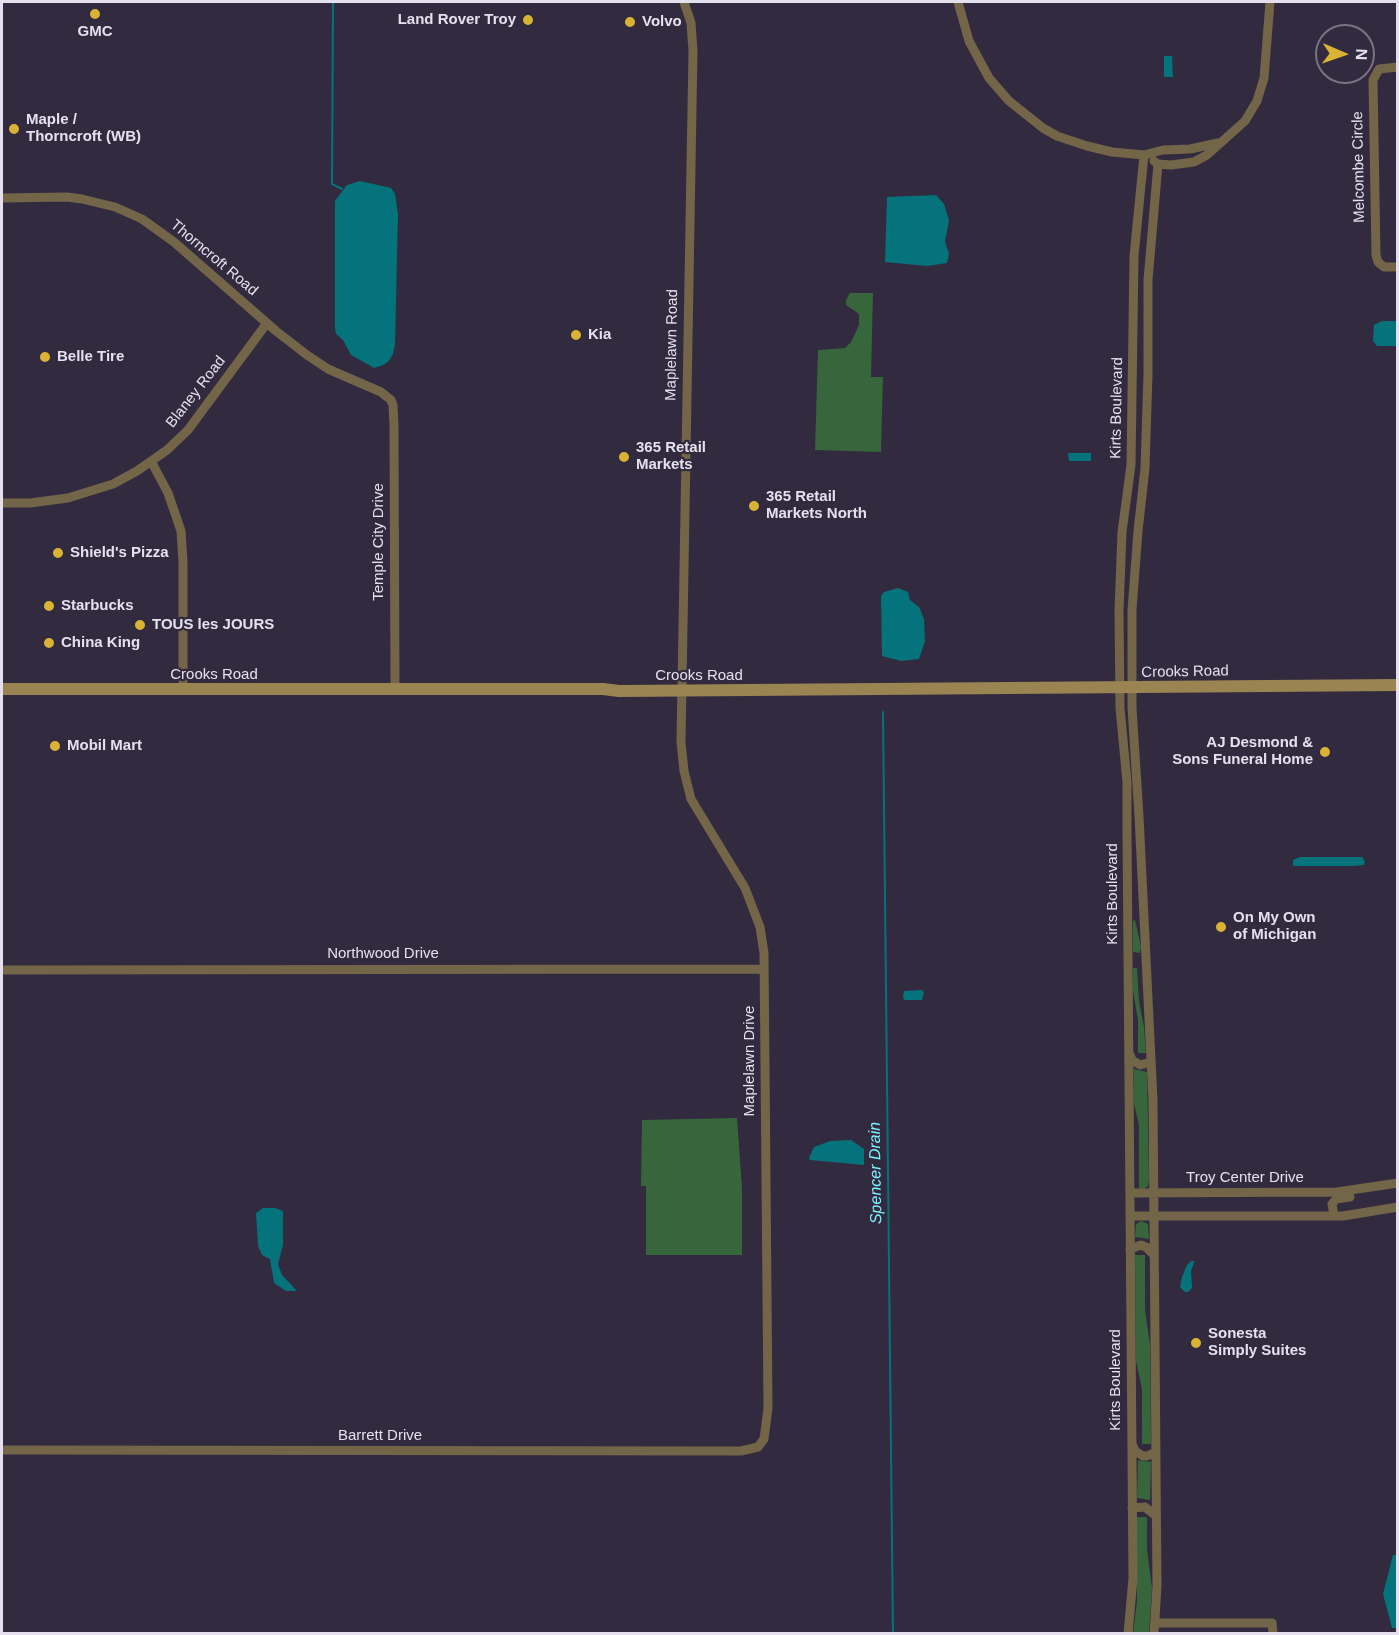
<!DOCTYPE html>
<style>
body{margin:0}
#map{position:relative;width:1399px;height:1635px;overflow:hidden;background:#322a3f;font-family:Helvetica,sans-serif}
canvas{display:block}
.frame{position:absolute;inset:0;border:3px solid #e5e0ee;pointer-events:none}
.north{position:absolute;left:1315px;top:24px;width:60px;height:60px;box-sizing:border-box;background:#322a3f;border:2px solid #7a7385;border-radius:50%;rotate:92deg;font-size:16px;font-weight:700;line-height:24px;text-align:center;color:#e5e0ee}
.north::after{content:'';display:block;margin:auto;width:21px;height:27px;background:#d9b334;clip-path:polygon(50% 0,100% 100%,50% 72%,0 100%)}
</style>
<div id="map">
<canvas width="1399" height="1635"></canvas>
<div class="frame"></div>
<div class="north">N</div>
</div>
<script>
const ctx = document.querySelector('canvas').getContext('2d');
ctx.lineJoin = 'round';
function fill(path, color) { ctx.fillStyle = color; ctx.fill(path, 'evenodd'); }
const poly = rows => new Path2D(rows.map(r => 'M' + r).join(''));
function strokePath(path, color, width, dash) { ctx.strokeStyle = color; ctx.lineWidth = width; ctx.lineCap = dash ? 'butt' : 'round'; ctx.setLineDash(dash || []); ctx.stroke(path); }
function label(font, color, halo, rows, align = 'center') {
  ctx.font = font + ' Helvetica,sans-serif'; ctx.lineWidth = 4.5; ctx.setLineDash([]); ctx.textBaseline = 'middle'; ctx.strokeStyle = halo; ctx.fillStyle = color; for (const [text, x, y, turn = 0] of rows) {
    ctx.save(); ctx.translate(x, y); ctx.rotate((+turn || 0) * Math.PI / 180); ctx.textAlign = isNaN(turn) ? turn : align; if (halo) ctx.strokeText(text, 0, 0); ctx.fillText(text, 0, 0); ctx.restore();
  }
}
fill(poly([
 [850,293,873,293,871,377,883,377,881,452,815,450,818,350,845,348,851,342,859,325,859,314,846,305,846,300],
 [1135,920,1141,947,1140,953,1133,952,1133,921],
 [1133,968,1137,968,1139,1002,1144,1027,1146,1053,1138,1053,1138,1020,1133,991],
 [1134,1069,1147,1072,1149,1180,1148,1186,1142,1190,1139,1188,1139,1125,1134,1104],
 [737,1118,742,1188,742,1255,646,1255,646,1186,641,1186,642,1120],
 [1141,1221,1148,1224,1149,1239,1135,1237,1136,1224],
 [1135,1255,1145,1255,1145,1310,1150,1345,1151,1444,1142,1444,1142,1389,1136,1361],
 [1138,1460,1151,1462,1150,1500,1137,1498],
 [1137,1517,1147,1517,1147,1550,1152,1588,1149,1633,1133,1633,1137,1601]
]), '#37653c');
fill(poly([
 [1164,56,1172,56,1173,77,1164,77],
 [360,181,391,188,395,194,398,214,395,344,393,354,388,362,383,365,374,368,351,355,343,340,336,334,335,328,335,201,347,185],
 [936,195,944,204,949,220,945,242,949,254,947,263,927,266,885,262,887,197],
 [1382,321,1397,321,1397,346,1377,346,1373,341,1374,325],
 [1068,453,1091,453,1091,461,1069,461],
 [898,588,908,592,910,600,919,607,924,619,925,641,919,659,901,661,882,656,881,596,884,592],
 [1300,857,1362,857,1365,861,1364,865,1354,866,1293,866,1293,860],
 [922,990,924,992,922,1000,905,1000,903,998,904,991],
 [851,1140,864,1149,864,1165,810,1160,809,1158,814,1147,830,1141],
 [263,1208,275,1208,283,1211,283,1245,278,1264,282,1275,297,1291,286,1291,274,1283,270,1259,262,1255,258,1246,256,1213],
 [1191,1261,1194,1261,1194,1263,1191,1271,1192,1288,1188,1292,1185,1292,1180,1287,1182,1277,1187,1265],
 [1393,1555,1397,1555,1398,1628,1392,1628,1383,1594]
]), '#05737b');
strokePath(poly([
 [333,2,332,184,342,189],
 [883,712,893,1634]
]), '#05737b', 2);
strokePath(poly([
 [958,2,969,41,989,78,1009,101,1043,128,1057,136,1087,146,1112,152,1144,155,1163,150,1190,149,1218,143],
 [1398,67,1379,69,1373,80,1376,255,1378,262,1384,267,1398,267],
 [1154,161,1158,164,1171,165,1194,162,1207,155,1245,121,1257,101,1264,78,1270,2],
 [2,198,67,197,82,199,115,207,142,219,174,242,276,331,307,355,328,369,381,392,391,400,393,405,394,426,395,690],
 [151,461,168,493,181,531,183,562,183,690],
 [2,503,30,503,68,498,113,484,137,471,167,450,188,430,267,323],
 [2,970,764,969],
 [1130,1055,1132,1060,1140,1065,1151,1062],
 [1130,1193,1337,1192,1398,1183],
 [1130,1216,1343,1216,1398,1207],
 [1334,1216,1332,1204,1336,1199,1350,1197],
 [1130,1249,1141,1245,1146,1247,1154,1255],
 [1133,1446,1135,1451,1143,1456,1147,1456,1156,1452],
 [2,1450,741,1451,758,1447,764,1439,768,1408,764,953,760,927,745,888,691,799,684,771,681,742,693,51,691,23,684,2],
 [1132,1508,1145,1507,1156,1516],
 [1155,1623,1272,1623,1273,1634],
 [1128,1634,1133,1578,1127,832,1127,782,1120,708,1119,611,1122,532,1131,465,1134,256,1144,155],
 [1154,1634,1157,1586,1153,1100,1139,816,1132,708,1132,610,1138,531,1145,468,1148,374,1148,280,1158,164]
]), '#736547', 9);
strokePath(poly([
 [2,689,603,689,619,691,1398,685]
]), '#998452', 12);
for (const [x, y, r, color] of [
 [95,14,6,"#d9b334"],
 [528,20,6,"#d9b334"],
 [630,22,6,"#d9b334"],
 [14,129,6,"#d9b334"],
 [576,335,6,"#d9b334"],
 [45,357,6,"#d9b334"],
 [624,457,6,"#d9b334"],
 [754,506,6,"#d9b334"],
 [58,553,6,"#d9b334"],
 [49,606,6,"#d9b334"],
 [140,625,6,"#d9b334"],
 [49,643,6,"#d9b334"],
 [55,746,6,"#d9b334"],
 [1325,752,6,"#d9b334"],
 [1221,927,6,"#d9b334"],
 [1196,1343,6,"#d9b334"]
]) { const dot = new Path2D(); dot.arc(x, y, r, 0, 2 * Math.PI); ctx.fillStyle = color; ctx.fill(dot); strokePath(dot, '#322a3f', 2); }
label('bold 15px', '#e5e0ee', '#322a3f', [
 ["Land Rover Troy",516,20,"right"],
 ["Volvo",642,22],
 ["GMC",95,32,"center"],
 ["Maple /",26,120],
 ["Thorncroft (WB)",26,137],
 ["Kia",588,335],
 ["Belle Tire",57,357],
 ["365 Retail",636,448],
 ["Markets",636,465],
 ["365 Retail",766,497],
 ["Markets North",766,514],
 ["Shield's Pizza",70,553],
 ["Starbucks",61,606],
 ["TOUS les JOURS",152,625],
 ["China King",61,643],
 ["AJ Desmond &",1313,743,"right"],
 ["Sons Funeral Home",1313,760,"right"],
 ["Mobil Mart",67,746],
 ["On My Own",1233,918],
 ["of Michigan",1233,935],
 ["Sonesta",1208,1334],
 ["Simply Suites",1208,1351]
], 'left');
label('15px', '#e5e0ee', '#322a3f', [
 ["Melcombe Circle",1359,167,-91],
 ["Thorncroft Road",214,258,40],
 ["Maplelawn Road",672,345,-89],
 ["Blaney Road",196,392,-52],
 ["Kirts Boulevard",1117,408,-89],
 ["Temple City Drive",379,542,-90],
 ["Crooks Road",1185,672,-1],
 ["Crooks Road",214,675],
 ["Crooks Road",699,676],
 ["Kirts Boulevard",1113,894,-90],
 ["Northwood Drive",383,954],
 ["Maplelawn Drive",750,1061,-90],
 ["Troy Center Drive",1245,1178],
 ["Kirts Boulevard",1116,1380,-90],
 ["Barrett Drive",380,1436]
]);
label('italic 16px', '#7bf3fe', '#322a3f', [
 ["Spencer Drain",876,1173,-91]
]);
</script>
